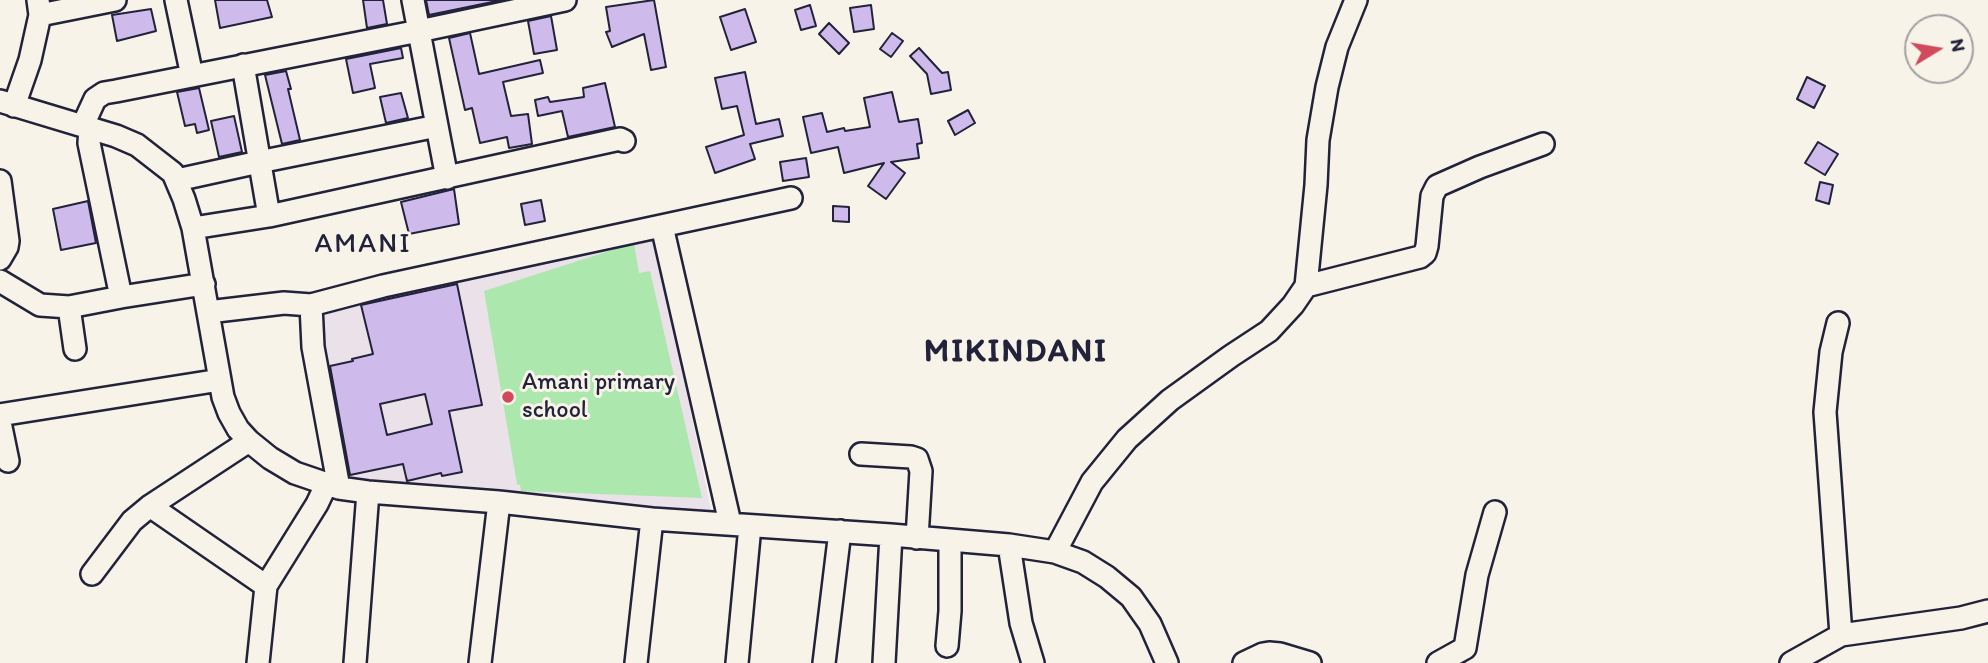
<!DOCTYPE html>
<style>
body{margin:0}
#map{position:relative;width:1988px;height:663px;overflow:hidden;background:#f7f3e8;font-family:Itim,sans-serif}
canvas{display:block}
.north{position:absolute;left:1904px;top:14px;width:70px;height:70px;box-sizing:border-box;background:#f7f3e8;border:2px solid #a29fa3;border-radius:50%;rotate:79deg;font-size:19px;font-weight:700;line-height:28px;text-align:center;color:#22223b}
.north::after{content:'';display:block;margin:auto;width:24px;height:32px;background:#d1495b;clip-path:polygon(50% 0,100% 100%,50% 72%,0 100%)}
</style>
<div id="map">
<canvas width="1988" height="663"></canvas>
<div class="north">N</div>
</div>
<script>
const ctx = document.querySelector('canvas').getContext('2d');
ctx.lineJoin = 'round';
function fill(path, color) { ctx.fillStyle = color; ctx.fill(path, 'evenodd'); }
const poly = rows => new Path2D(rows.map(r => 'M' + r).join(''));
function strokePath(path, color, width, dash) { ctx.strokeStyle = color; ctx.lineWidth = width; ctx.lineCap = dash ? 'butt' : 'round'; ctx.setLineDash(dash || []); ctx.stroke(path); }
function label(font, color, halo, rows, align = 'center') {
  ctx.font = font + ' Itim,sans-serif'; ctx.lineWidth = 6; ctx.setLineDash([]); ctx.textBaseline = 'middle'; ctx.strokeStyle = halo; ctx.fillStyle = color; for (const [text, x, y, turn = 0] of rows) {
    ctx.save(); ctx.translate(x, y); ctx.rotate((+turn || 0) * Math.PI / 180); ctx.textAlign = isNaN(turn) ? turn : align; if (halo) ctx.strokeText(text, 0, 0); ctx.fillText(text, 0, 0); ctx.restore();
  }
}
fill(poly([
 [654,234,712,515,342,485,315,309]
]), '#ebe2e9');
fill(poly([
 [634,243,639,273,650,271,702,498,521,491,520,485,517,484,484,291]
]), '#ace8ae');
const building = poly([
 [215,0,267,0,272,17,220,28,215,0],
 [363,0,383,0,387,24,367,28,363,0],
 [426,0,502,0,429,15,426,0],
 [654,0,666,67,651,70,644,34,612,47,606,32,610,31,606,7,654,0],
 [810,5,816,26,801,30,795,10,810,5],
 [871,5,874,29,854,32,850,8,871,5],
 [151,9,156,31,117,41,112,15,151,9],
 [745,9,756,42,731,50,720,17,745,9],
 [551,16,557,50,534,54,528,21,551,16],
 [829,23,849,43,839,54,819,34,829,23],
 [470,33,479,74,540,60,543,73,503,82,511,116,528,114,532,144,509,148,507,137,480,143,472,108,465,110,449,38,470,33],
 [892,33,903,41,891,57,880,49,892,33],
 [401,48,403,58,370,64,375,88,353,93,346,59,401,48],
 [919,48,942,73,948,72,951,90,931,94,927,74,910,56,919,48],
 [286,71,291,89,288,89,300,140,282,144,265,75,286,71],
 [745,72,756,124,779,119,783,136,750,144,755,159,715,173,706,147,744,135,737,106,722,109,715,78,745,72],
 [1807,77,1825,86,1814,108,1797,99,1807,77],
 [605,83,615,127,568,137,562,111,538,116,535,100,548,97,550,102,584,97,583,88,605,83],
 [199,88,209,130,197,133,195,124,185,126,177,92,199,88],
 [892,92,899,122,918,119,922,143,917,144,919,158,891,162,905,173,886,199,868,186,884,163,844,173,838,147,811,153,803,117,822,113,827,132,844,128,845,131,870,127,864,98,892,92],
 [401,93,408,118,386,123,380,97,401,93],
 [968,110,975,123,955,135,948,121,968,110],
 [234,116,242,152,219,157,211,121,234,116],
 [1818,142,1838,154,1825,175,1805,163,1818,142],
 [806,158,809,177,783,181,780,162,806,158],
 [1820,182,1833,185,1829,204,1816,200,1820,182],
 [454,189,459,224,409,234,401,202,454,189],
 [541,200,545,221,525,225,521,204,541,200],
 [88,201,96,243,61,250,53,209,88,201],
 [833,206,849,207,849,222,833,221,833,206],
 [457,284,482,405,449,411,462,472,442,476,441,473,407,481,403,464,350,475,330,366,353,361,352,359,373,354,361,305,457,284],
 [425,394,432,424,387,435,380,404,425,394]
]);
fill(building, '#cebbeb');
strokePath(building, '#22223b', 2);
const minor = poly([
 [176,0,192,76],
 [413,0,437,126],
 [40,15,115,0],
 [243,65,269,216],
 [0,101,116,136,137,145,173,173,184,199,193,228,223,397,229,413,238,429,249,441,270,458,295,473,339,488,368,492,499,502,652,519,891,535,1009,545,1055,552,1083,562,1107,577,1131,597,1150,624,1167,663],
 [14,106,30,60,40,15,38,0],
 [83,125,95,99,104,93,116,91,419,31,565,0],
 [90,128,89,143,121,297],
 [177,180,259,162,437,126,447,178],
 [0,181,8,241,7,247,0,259],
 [662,226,730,523],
 [193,228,269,216,620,139,624,141],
 [0,281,40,305,69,307],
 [1306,286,1420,257,1425,253,1427,246,1432,196,1437,186,1480,167,1543,144],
 [311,305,313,347,339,488],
 [208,312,284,303,311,305,383,286,791,198],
 [1838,323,1831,352,1825,412,1841,635],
 [75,349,69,307,121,297,204,284],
 [0,415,220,380],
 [0,422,8,461],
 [861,454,911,457,917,459,921,471,917,538],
 [150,506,266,586],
 [1009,545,1021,623,1033,663],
 [1055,552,1092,482,1127,439,1170,400,1231,356,1269,331,1293,305,1306,286,1316,185,1318,140,1327,87,1337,47,1356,0],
 [92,574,132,521,150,506,249,441],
 [947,646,950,611,950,541],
 [258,663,266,586,317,504,326,485],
 [355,663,368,492],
 [480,663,499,502],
 [636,663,652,519],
 [737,663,750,526],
 [824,663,840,531],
 [884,663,891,535],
 [1244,663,1263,654,1269,653,1280,654,1310,663],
 [1438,663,1465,648,1477,575,1495,512],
 [1791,663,1841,635,1961,618,1988,611]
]);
strokePath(minor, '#22223b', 26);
strokePath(minor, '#f7f3e8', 21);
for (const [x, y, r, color] of [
 [508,397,7,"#d1495b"]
]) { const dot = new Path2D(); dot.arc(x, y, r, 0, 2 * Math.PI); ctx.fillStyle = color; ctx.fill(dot); strokePath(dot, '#f7f3e8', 2.5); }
label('24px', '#22223b', '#f7f3e8', [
 ["Amani primary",522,383],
 ["school",522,411]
], 'left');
ctx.letterSpacing = '2px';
label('28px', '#22223b', '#f7f3e8', [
 ["AMANI",363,245]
]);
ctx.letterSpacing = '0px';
ctx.letterSpacing = '2px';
label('bold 32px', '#22223b', '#f7f3e8', [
 ["MIKINDANI",1016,353]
]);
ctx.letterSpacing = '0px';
</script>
